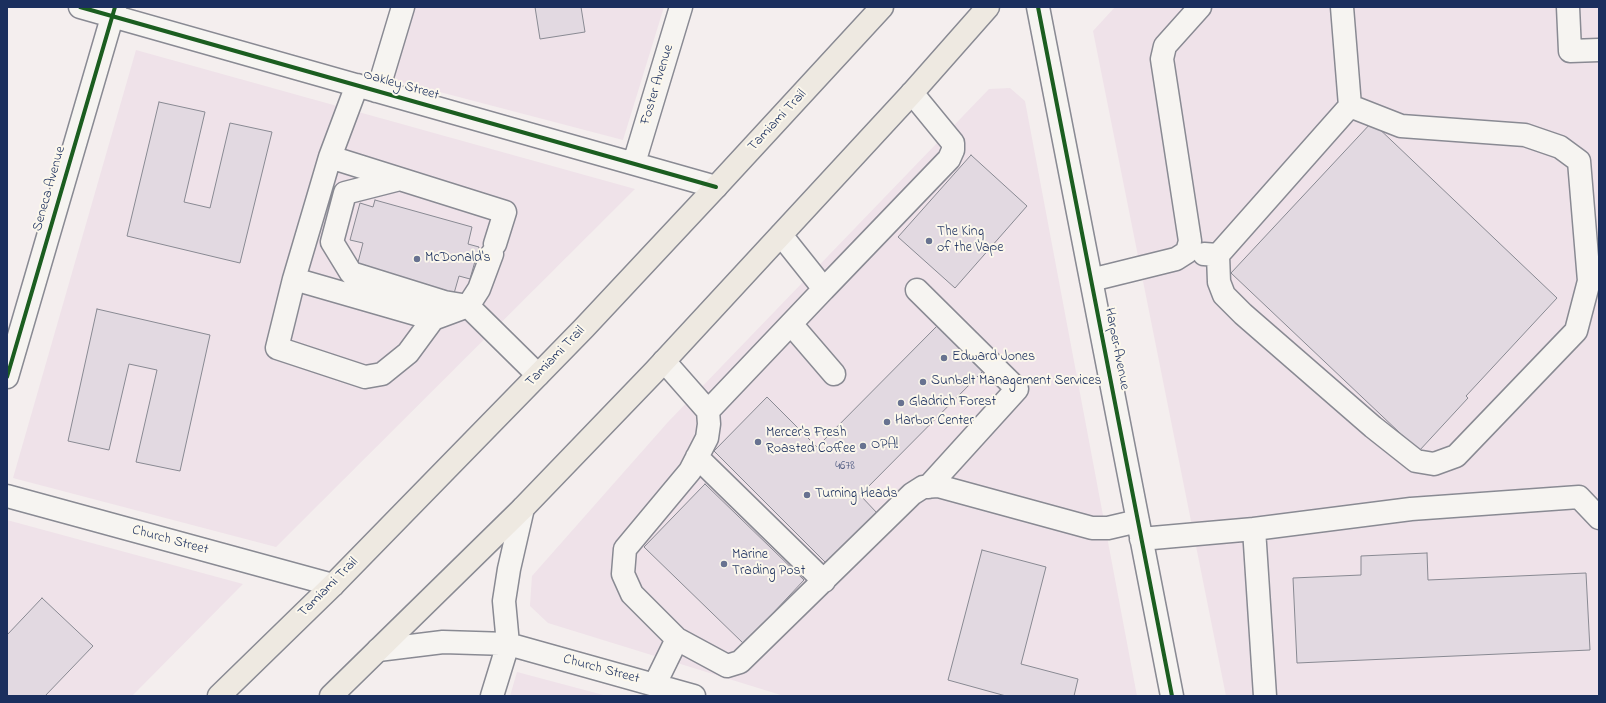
<!DOCTYPE html>
<style>
body{margin:0}
#map{position:relative;width:1606px;height:703px;overflow:hidden;background:#f4eeee;font-family:"Indie Flower",sans-serif}
canvas{display:block}
.frame{position:absolute;inset:0;border:8px solid #1b2f5e;pointer-events:none}
</style>
<div id="map">
<canvas width="1606" height="703"></canvas>
<div class="frame"></div>
</div>
<script>
const ctx = document.querySelector('canvas').getContext('2d');
ctx.lineJoin = 'round';
function fill(path, color) { ctx.fillStyle = color; ctx.fill(path, 'evenodd'); }
const poly = rows => new Path2D(rows.map(r => 'M' + r).join(''));
function strokePath(path, color, width, dash) { ctx.strokeStyle = color; ctx.lineWidth = width; ctx.lineCap = dash ? 'butt' : 'round'; ctx.setLineDash(dash || []); ctx.stroke(path); }
function label(font, color, halo, rows, align = 'center') {
  ctx.font = font + ' "Indie Flower",sans-serif'; ctx.lineWidth = 4; ctx.setLineDash([]); ctx.textBaseline = 'middle'; ctx.strokeStyle = halo; ctx.fillStyle = color; for (const [text, x, y, turn = 0] of rows) {
    ctx.save(); ctx.translate(x, y); ctx.rotate((+turn || 0) * Math.PI / 180); ctx.textAlign = isNaN(turn) ? turn : align; if (halo) ctx.strokeText(text, 0, 0); ctx.fillText(text, 0, 0); ctx.restore();
  }
}
fill(poly([
 [412,7,664,7,623,140,390,79],
 [1115,7,1599,7,1599,696,1226,696,1093,31],
 [136,50,635,189,276,547,13,478],
 [1010,88,1025,101,1137,696,784,696,548,623,530,606,532,576,668,422,989,89],
 [7,520,243,584,132,696,7,696],
 [517,672,607,696,510,696]
]), '#efe2e9');
const building = poly([
 [535,7,581,7,585,32,540,39,535,7],
 [159,102,205,112,184,202,210,208,230,123,272,132,240,263,127,236,159,102],
 [1372,122,1557,298,1466,396,1468,398,1419,451,1231,273,1372,122],
 [971,155,1027,206,955,288,898,237,971,155],
 [375,200,472,227,468,244,479,247,470,279,459,276,453,297,356,270,363,243,350,240,360,203,373,207,375,200],
 [97,309,210,335,180,471,136,462,157,370,129,364,109,450,68,441,97,309],
 [939,324,984,370,860,495,877,513,827,564,714,451,767,397,817,447,939,324],
 [705,484,804,580,744,644,644,547,705,484],
 [982,550,1046,567,1021,664,1078,679,1074,696,1006,696,948,680,982,550],
 [1427,553,1428,580,1586,573,1590,650,1297,663,1293,578,1361,575,1361,556,1427,553],
 [42,598,93,646,45,696,7,696,7,635,42,598]
]);
fill(building, '#e2d9e1');
strokePath(building, '#898a93', 1);
const minor = poly([
 [80,7,716,187],
 [1038,7,1172,696],
 [1568,7,1570,51,1599,50],
 [376,91,382,77,403,7],
 [330,157,357,85],
 [634,163,681,7],
 [400,179,345,193,332,242,351,273,444,302,468,306,538,375],
 [1204,254,1218,255,1350,106,1342,7],
 [1218,255,1219,282,1224,295,1243,314,1373,427,1416,461,1434,464,1456,456,1576,331,1589,281,1579,161,1560,147,1525,135,1401,126,1350,106],
 [294,279,433,319,468,306,479,289,492,254],
 [1091,280,1176,259,1187,252,1190,241,1162,59,1165,46,1200,7],
 [824,289,949,159,953,150,953,143,912,93],
 [917,290,1017,389,928,487],
 [433,319,408,353,382,374,365,377,277,348,294,279,330,157,505,212,495,244],
 [791,324,834,374],
 [664,361,708,411,709,424,707,438,690,471,625,549,623,574,632,594,677,639],
 [7,377,115,7],
 [708,411,824,289,781,235],
 [697,457,824,581],
 [7,496,333,585],
 [1254,529,1411,509,1579,497,1599,518],
 [1141,539,1254,529,1265,696],
 [378,650,443,642,508,644,694,696],
 [655,684,677,639,727,666,740,662,912,494,923,487,938,486,1092,528,1108,528,1138,521],
 [492,696,508,644,504,601,509,569,523,508]
]);
const major = poly([
 [219,696,333,585,584,328,716,187,882,7],
 [331,696,523,508,654,372,912,93,988,7]
]);
strokePath(minor, '#898a93', 25);
strokePath(major, '#898a93', 25);
strokePath(minor, '#f6f4f1', 22);
strokePath(major, '#eee9e1', 22);
strokePath(poly([
 [80,7,716,187],
 [1038,7,1172,696],
 [7,377,115,7]
]), '#1b5e20', 4);
for (const [x, y, r, color] of [
 [929,241,4,"#677290"],
 [417,259,4,"#677290"],
 [944,358,4,"#677290"],
 [923,382,4,"#677290"],
 [901,403,4,"#677290"],
 [887,422,4,"#677290"],
 [758,442,4,"#677290"],
 [863,446,4,"#677290"],
 [807,495,4,"#677290"],
 [724,564,4,"#677290"]
]) { const dot = new Path2D(); dot.arc(x, y, r, 0, 2 * Math.PI); ctx.fillStyle = color; ctx.fill(dot); strokePath(dot, '#fbf7ec', 1.5); }
label('12px', '#4e5a80', null, [
 ["4678",845,467]
]);
label('14px', '#1b2f5e', '#fbf7ec', [
 ["Foster Avenue",658,85,-73],
 ["Oakley Street",401,86,16],
 ["Tamiami Trail",778,121,-47],
 ["Seneca Avenue",50,189,-74],
 ["Harper Avenue",1116,349,79],
 ["Tamiami Trail",556,357,-46],
 ["Church Street",170,541,15],
 ["Tamiami Trail",329,588,-45],
 ["Church Street",601,670,15]
]);
label('14px', '#1b2f5e', '#fbf7ec', [
 ["The King",937,233],
 ["of the Vape",937,249],
 ["McDonald's",425,259],
 ["Edward Jones",952,358],
 ["Sunbelt Management Services",931,382],
 ["Gladrich Forest",909,403],
 ["Harbor Center",895,422],
 ["Mercer's Fresh",766,434],
 ["Roasted Coffee",766,450],
 ["OPA!",871,446],
 ["Turning Heads",815,495],
 ["Marine",732,556],
 ["Trading Post",732,572]
], 'left');
</script>
